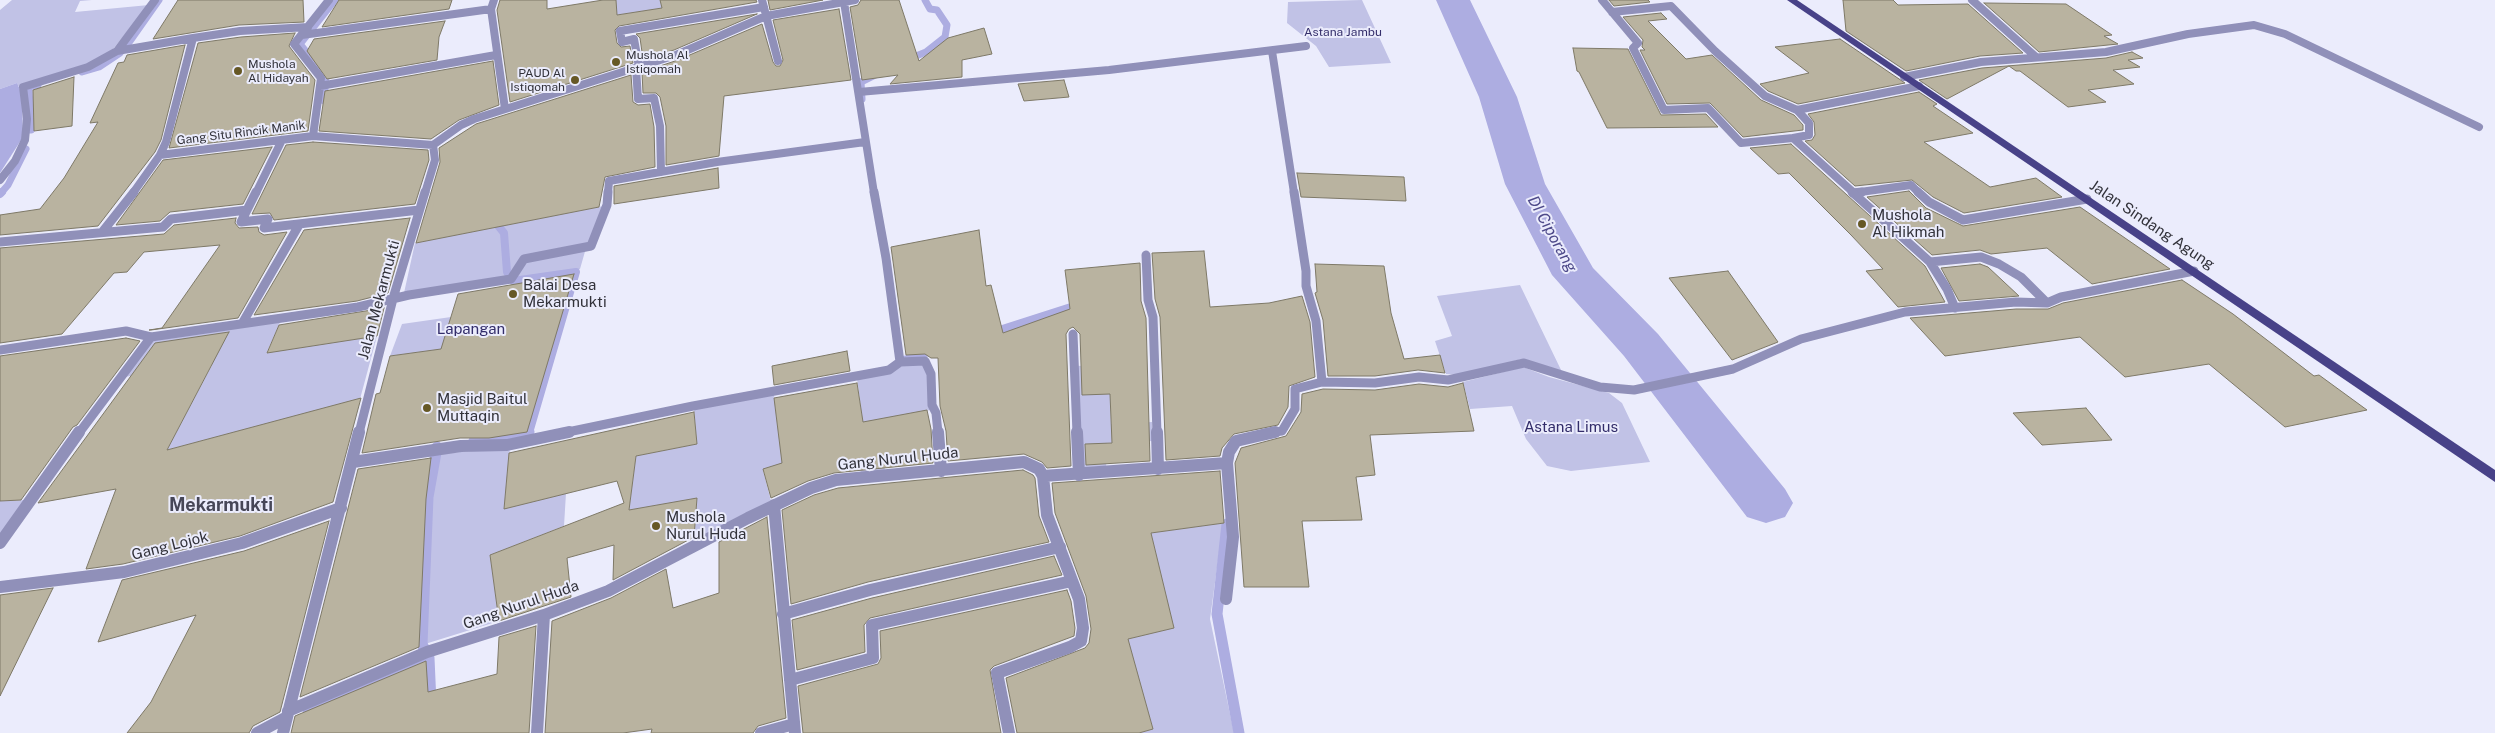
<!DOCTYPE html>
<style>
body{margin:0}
canvas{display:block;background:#ebecfc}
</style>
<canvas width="2495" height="733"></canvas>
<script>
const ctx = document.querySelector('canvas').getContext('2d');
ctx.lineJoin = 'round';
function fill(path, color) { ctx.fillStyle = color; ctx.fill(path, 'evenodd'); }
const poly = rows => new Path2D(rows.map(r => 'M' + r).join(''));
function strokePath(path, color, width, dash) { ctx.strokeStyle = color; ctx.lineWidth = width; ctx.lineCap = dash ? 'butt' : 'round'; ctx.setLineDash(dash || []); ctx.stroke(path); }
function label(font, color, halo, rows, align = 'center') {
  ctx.font = font + ' "Public Sans",sans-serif'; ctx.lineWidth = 4; ctx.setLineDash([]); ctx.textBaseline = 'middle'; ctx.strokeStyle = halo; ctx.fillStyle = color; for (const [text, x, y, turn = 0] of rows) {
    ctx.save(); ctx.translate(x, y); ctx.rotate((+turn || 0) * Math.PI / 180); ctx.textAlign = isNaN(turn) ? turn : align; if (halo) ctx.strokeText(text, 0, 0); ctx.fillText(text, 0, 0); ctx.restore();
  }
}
fill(poly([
 [12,0,92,0,80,1,75,12,149,5,109,54,87,66,18,86,17,83,0,89,0,10],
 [616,0,660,0,662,8,617,15],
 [1362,0,1391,63,1329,67,1316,46,1287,23,1288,2],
 [609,205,586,248,580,269,404,293,415,243],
 [1520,285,1562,372,1522,359,1460,375,1446,374,1435,341,1452,336,1437,296],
 [493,311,484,344,390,356,402,324],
 [281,320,267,352,377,336,360,399,167,450,212,365,124,377,155,338],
 [924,363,930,374,930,410,896,416,883,445,885,471,861,474,856,443,763,470,771,501,694,540,697,499,629,510,636,456,697,444,694,409,774,395,779,436,862,417,857,378,901,365],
 [1110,364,1111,424,1152,422,1153,441,1107,443,1106,469,1082,472,1077,366],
 [1523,367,1549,377,1609,393,1622,403,1650,462,1571,471,1547,466,1526,439,1512,406,1470,409,1463,382],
 [510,448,504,509,566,493,564,526,490,555,499,621,425,644,431,497,436,454],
 [25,500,0,538,0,501],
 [1223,523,1210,619,1234,733,1139,733,1153,729,1136,669,1094,647,1173,628,1151,533]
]), '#c1c2e6');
fill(poly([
 [17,83,22,94,23,137,0,173,0,89]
]), '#adade1');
strokePath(poly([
 [128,44,159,0],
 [906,60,926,52,945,37,947,25,937,10,930,9,925,0],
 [82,72,99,67,120,53],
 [862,99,861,82,877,74],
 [324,101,326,77,300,44,335,0],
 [31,130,29,87,38,85],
 [1,193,8,185,26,149]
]), '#adade1', 7);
strokePath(poly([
 [0,194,2,192],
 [492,218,504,233,507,272,513,281,576,272,529,433,527,433],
 [993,332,1074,306,1081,306],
 [904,360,932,351]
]), '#adade1', 8);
strokePath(poly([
 [474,441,529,432],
 [1227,524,1217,614,1239,733],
 [431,703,429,658,422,644,428,497,437,447],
 [308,710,429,658]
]), '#adade1', 11);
fill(poly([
 [1436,0,1470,0,1517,97,1545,184,1593,268,1658,334,1785,489,1793,503,1785,517,1766,523,1747,517,1624,356,1552,275,1505,184,1479,97,1436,0]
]), '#adade1');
const building = poly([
 [178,0,303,0,304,22,239,25,153,39,178,0],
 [339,0,452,0,449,9,322,27,339,0],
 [500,0,547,0,547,9,603,0,616,0,617,15,662,8,660,0,756,0,757,2,619,26,615,30,617,43,621,47,630,46,633,63,510,102,497,10,500,0],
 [768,0,823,0,770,10,768,0],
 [861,0,899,0,919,61,948,38,984,28,992,54,962,60,962,77,890,84,898,75,862,80,850,7,858,5,861,0],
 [1609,0,1648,0,1650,2,1614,6,1609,0],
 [1843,0,1893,0,1898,5,1968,4,2023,53,1980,56,1906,71,1846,31,1843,0],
 [1984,3,2066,4,2112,35,2104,36,2118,44,2039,52,1984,3],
 [839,9,851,80,724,96,719,156,666,165,666,126,660,97,656,93,643,93,642,72,678,60,762,24,773,62,776,66,780,66,783,60,773,20,839,9],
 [1661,13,1667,19,1648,21,1686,59,1712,55,1761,100,1794,115,1803,125,1803,130,1743,137,1710,103,1667,104,1640,50,1645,50,1642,47,1643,40,1623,17,1661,13],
 [757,14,674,50,643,59,640,38,636,34,757,14],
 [445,21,439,37,437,60,327,79,307,51,314,39,445,21],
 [295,33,289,46,315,80,308,131,169,148,198,43,241,37,295,33],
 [1840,39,1905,83,1798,104,1768,91,1760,84,1809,73,1775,47,1840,39],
 [185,45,161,140,155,152,98,226,0,235,0,215,40,209,64,178,98,122,90,123,118,63,124,62,127,55,185,45],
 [1573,48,1628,49,1661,115,1706,114,1718,127,1607,128,1579,72,1577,71,1573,48],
 [2132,52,2143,58,2128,60,2140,67,2113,70,2134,84,2088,90,2106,102,2068,107,2020,71,2016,71,2009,66,1947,99,1919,80,1982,68,2106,58,2132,52],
 [493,61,499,105,459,120,431,139,319,131,325,91,493,61],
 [631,75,633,102,638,105,650,104,654,127,655,167,605,177,599,207,416,243,440,162,439,148,476,124,631,75],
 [74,77,72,126,34,131,33,90,74,77],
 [1064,80,1069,97,1024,101,1018,84,1064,80],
 [1919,92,1937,104,1933,106,1973,133,1924,142,1990,187,2036,178,2062,197,1964,213,1933,197,1912,180,1855,186,1805,141,1812,140,1815,135,1814,122,1808,114,1919,92],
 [313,142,428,150,429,160,415,204,274,220,270,213,252,214,286,145,313,142],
 [1791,144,1925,266,1945,302,1898,307,1866,271,1883,269,1851,235,1789,173,1778,174,1750,148,1791,144],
 [272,147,243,204,170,212,160,221,116,225,163,160,272,147],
 [718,168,719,188,614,204,614,186,718,168],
 [1297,173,1404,177,1406,201,1301,197,1297,173],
 [1909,191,1926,208,1963,226,2080,207,2170,269,2092,284,2047,248,1991,254,1980,250,1932,255,1867,197,1909,191],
 [236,218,235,223,239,228,258,227,259,232,264,235,287,232,238,318,151,330,149,330,162,328,220,245,144,252,127,272,114,273,62,334,0,343,0,248,164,234,174,225,236,218],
 [410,218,388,293,357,301,254,315,304,230,410,218],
 [979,230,986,286,991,285,1003,333,1070,309,1065,270,1140,263,1141,301,1146,318,1150,461,1086,465,1085,444,1112,443,1110,394,1082,395,1080,334,1073,327,1069,329,1066,334,1071,466,1047,468,1042,462,1024,454,948,461,946,431,940,406,938,358,931,358,925,354,906,355,891,247,979,230],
 [1204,251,1210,307,1269,303,1302,296,1310,322,1315,377,1289,386,1288,407,1278,425,1234,434,1222,448,1220,456,1166,460,1160,317,1155,299,1152,253,1204,251],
 [1315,264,1384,266,1391,313,1404,359,1440,355,1445,373,1418,370,1375,376,1328,376,1323,320,1315,293,1317,292,1315,264],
 [1980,264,1988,267,2019,296,1959,301,1941,268,1980,264],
 [1728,271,1778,342,1732,360,1669,278,1728,271],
 [574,274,527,432,489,438,460,438,362,453,376,394,380,393,390,356,441,349,458,294,574,274],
 [2182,280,2233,314,2314,376,2319,375,2367,410,2285,427,2209,364,2125,377,2080,337,1945,356,1910,318,2016,309,2048,309,2063,303,2182,280],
 [384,308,377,336,267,353,279,325,384,308],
 [229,332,167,450,361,398,333,502,240,536,123,564,86,569,116,489,38,503,155,343,229,332],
 [126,338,140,341,77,425,73,427,21,500,0,501,0,356,126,338],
 [847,351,850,371,774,385,772,366,847,351],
 [857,383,863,422,927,410,931,429,933,463,834,473,808,481,771,498,763,469,782,463,774,398,857,383],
 [1463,383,1474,431,1370,435,1375,475,1356,477,1362,520,1302,521,1309,587,1244,587,1235,463,1241,448,1286,436,1301,412,1302,394,1323,389,1375,390,1419,384,1448,387,1463,383],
 [2086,408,2112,440,2042,445,2013,413,2086,408],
 [694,412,697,444,636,456,629,510,697,498,694,537,613,580,614,545,567,558,571,597,499,621,490,555,624,503,617,481,504,509,509,453,694,412],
 [431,458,426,499,419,647,300,697,358,469,431,458],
 [1023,470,1033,475,1035,478,1039,516,1049,542,868,582,791,604,782,510,814,495,838,488,1023,470],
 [1220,471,1224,523,1151,533,1174,628,1128,639,1153,729,1139,733,1017,733,1006,678,1085,648,1089,643,1091,629,1086,596,1055,513,1052,483,1220,471],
 [767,517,786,718,758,726,753,733,651,733,652,729,623,733,545,733,552,621,611,598,666,569,673,608,719,593,719,542,767,517],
 [329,521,280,712,253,726,249,733,127,733,151,702,196,615,98,642,122,580,244,551,329,521],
 [1054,556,1062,575,870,618,864,625,865,652,797,670,792,620,872,598,1054,556],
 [53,588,0,696,0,595,53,588],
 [1067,590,1071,601,1075,628,1074,636,994,666,990,670,1001,733,803,733,798,686,878,664,881,658,880,631,1067,590],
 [536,626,529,733,291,733,295,716,426,661,428,692,497,674,499,637,536,626]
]);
fill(building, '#b9b3a0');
strokePath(building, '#7e7967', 1);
strokePath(poly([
 [1853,193,1911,185,1919,193]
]), '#9090b9', 8);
strokePath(poly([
 [1918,192,1929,202,1963,220,2087,199],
 [1853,193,1862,192]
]), '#9090b9', 9);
strokePath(poly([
 [155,0,117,51,193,38],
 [329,0,294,44,321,78,313,136,433,145,435,160,425,193],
 [494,0,491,9,505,109],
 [762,0,778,61],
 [1602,0,1638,43,1633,48,1664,110,1708,108,1741,143,1793,138],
 [1972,0,2036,57],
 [844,2,874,193],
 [1612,12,1671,6,1715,51,1765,96,1797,110],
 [308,27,240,31,193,38,166,142,160,155,313,136],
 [302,35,491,9],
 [1272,51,1294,193],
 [639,67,634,39,622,42,620,31,764,7],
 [636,68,638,99,654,98,660,126,661,172],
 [1904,77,1981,62,2106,52,2188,34,2254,25,2285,34,2479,127],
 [320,86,496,55],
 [859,92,1109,70,1306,46],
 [433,145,461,125,474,119,676,55,766,16,855,0],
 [0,180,15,161,25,140,27,119,23,87,88,67,117,51],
 [133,193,160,155],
 [256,193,282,140],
 [608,193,609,181,717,162,865,142],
 [1854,193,1793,138,1809,135,1809,123,1797,110,1919,86]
]), '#9090b9', 8);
strokePath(poly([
 [256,192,241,222,268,219,264,228,419,210],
 [874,192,886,258,900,362,925,361,931,374,932,405,936,413,938,433],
 [1294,192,1306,271,1306,286,1316,321,1322,382,1375,383,1419,377,1448,380,1524,363,1600,387,1634,390,1733,369,1801,339,1905,312,2016,302,2047,303,2061,297,2194,271],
 [1852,192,1930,262,1947,289,1955,308],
 [103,231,134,192],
 [0,242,163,227,171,219,247,210],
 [1146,255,1148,300,1153,317,1157,433],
 [1930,262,1981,257,1999,264,2021,277,2047,303],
 [243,322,299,225],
 [1073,334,1077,433],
 [0,350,126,331,151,337],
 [79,433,151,337,358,307,409,295,511,279,524,259,591,246,607,205,608,192],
 [359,433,394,295,425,192],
 [563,433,693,406,889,370,900,362],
 [1266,433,1282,431,1295,409,1295,389,1322,382]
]), '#9090b9', 9);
strokePath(poly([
 [938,432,941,471],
 [1077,432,1079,475],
 [1157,432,1158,469],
 [353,462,461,446,507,445,569,432],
 [774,505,795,733],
 [0,543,79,432],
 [0,587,124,572,242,543,341,508],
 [1226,599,1233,537,1227,463],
 [783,614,870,590,1060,547],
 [790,680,873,658,872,625,1072,581],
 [288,711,427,652,544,615,608,591,748,518,811,488,836,480,1024,462,1039,469,1043,476,1227,463,1229,452,1236,441,1275,432],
 [257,733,287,717],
 [283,733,359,432],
 [537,733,544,615],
 [761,733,794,724],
 [1009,733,997,673,1070,647,1081,641,1083,628,1079,599,1047,515,1043,476]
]), '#9090b9', 12);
fill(poly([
 [1787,0,1797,0,2495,470,2495,482,1787,0]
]), '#484288');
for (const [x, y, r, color] of [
 [616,62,5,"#665825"],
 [238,71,5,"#665825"],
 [575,80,5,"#665825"],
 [1862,224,5,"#665825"],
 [513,294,5,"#665825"],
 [427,408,5,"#665825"],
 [656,526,5,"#665825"]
]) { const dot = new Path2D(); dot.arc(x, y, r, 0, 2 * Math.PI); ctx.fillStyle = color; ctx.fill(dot); strokePath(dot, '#ebecfc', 2); }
label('12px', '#332d6a', '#ebecfc', [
 ["Astana Jambu",1343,32]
]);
label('12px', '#32323a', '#ebecfc', [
 ["Mushola Al",626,55],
 ["Istiqomah",626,69],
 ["Mushola",248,64],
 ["Al Hidayah",248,78],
 ["PAUD Al",565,73,"right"],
 ["Istiqomah",565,87,"right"]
], 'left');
label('12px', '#32323a', '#ebecfc', [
 ["Gang Situ Rincik Manik",241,133,-7]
]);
label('15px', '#32323a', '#ebecfc', [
 ["Mushola",1872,215],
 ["Al Hikmah",1872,232],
 ["Balai Desa",523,285],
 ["Mekarmukti",523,302],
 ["Masjid Baitul",437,399],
 ["Muttaqin",437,416],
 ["Mushola",666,517],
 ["Nurul Huda",666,534]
], 'left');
label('15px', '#32323a', '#ebecfc', [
 ["Jalan Sindang Agung",2152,225,34],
 ["Jalan Mekarmukti",379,300,-75],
 ["Gang Nurul Huda",898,459,-6],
 ["Gang Lojok",170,546,-14],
 ["Gang Nurul Huda",521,605,-19]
]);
label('15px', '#332d6a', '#ebecfc', [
 ["Lapangan",471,329],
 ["Astana Limus",1571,427]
]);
label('italic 16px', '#4d4989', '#ebecfc', [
 ["DI Ciporang",1552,234,61]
]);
label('bold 18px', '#464657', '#ebecfc', [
 ["Mekarmukti",221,505]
]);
</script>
